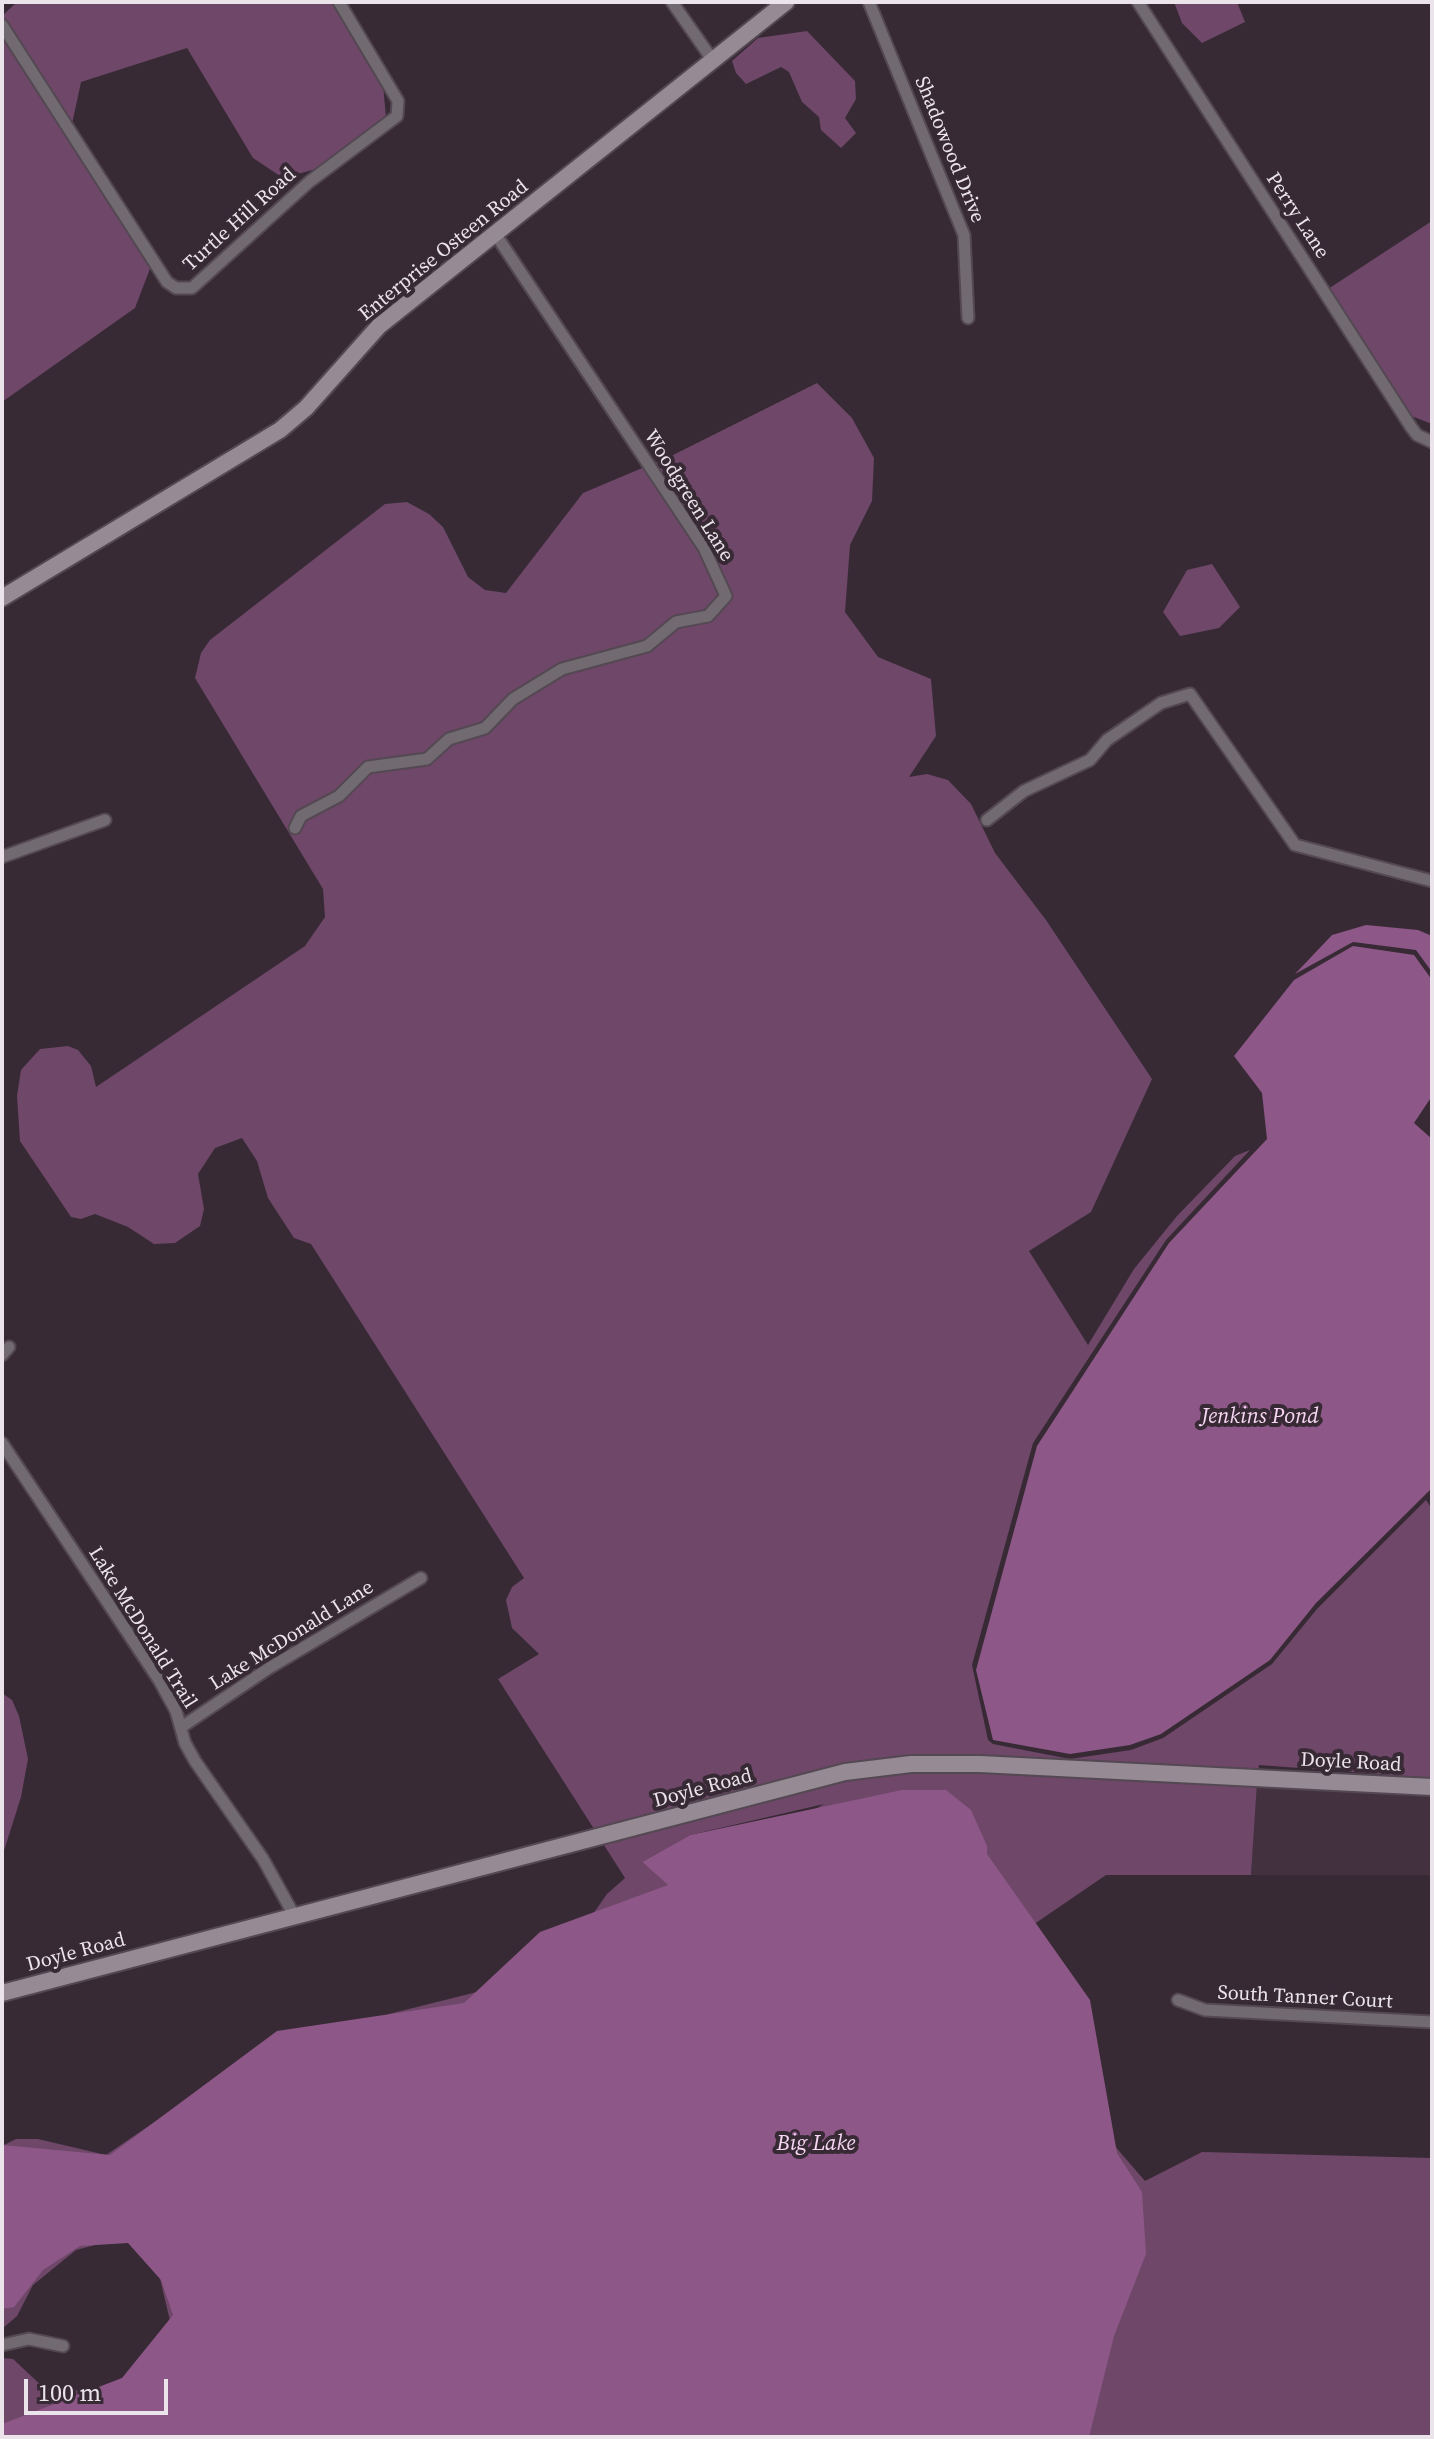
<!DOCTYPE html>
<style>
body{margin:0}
#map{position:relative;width:1434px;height:2439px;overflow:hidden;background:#372a35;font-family:"Source Serif 4",serif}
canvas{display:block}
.frame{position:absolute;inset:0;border:4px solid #ece4eb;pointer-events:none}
.scale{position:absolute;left:24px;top:2379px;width:144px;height:36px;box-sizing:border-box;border:4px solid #ece4eb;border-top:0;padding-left:10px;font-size:24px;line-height:28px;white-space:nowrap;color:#ece4eb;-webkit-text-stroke:6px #372a35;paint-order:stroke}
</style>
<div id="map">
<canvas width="1434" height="2439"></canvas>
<div class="frame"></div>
<div class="scale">100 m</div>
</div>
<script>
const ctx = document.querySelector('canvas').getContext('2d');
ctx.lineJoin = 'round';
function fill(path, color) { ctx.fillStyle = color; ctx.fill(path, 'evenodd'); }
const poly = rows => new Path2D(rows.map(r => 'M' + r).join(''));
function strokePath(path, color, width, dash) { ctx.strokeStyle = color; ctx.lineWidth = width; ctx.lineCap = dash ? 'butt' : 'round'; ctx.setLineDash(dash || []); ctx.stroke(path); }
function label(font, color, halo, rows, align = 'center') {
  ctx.font = font + ' "Source Serif 4",serif'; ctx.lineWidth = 8; ctx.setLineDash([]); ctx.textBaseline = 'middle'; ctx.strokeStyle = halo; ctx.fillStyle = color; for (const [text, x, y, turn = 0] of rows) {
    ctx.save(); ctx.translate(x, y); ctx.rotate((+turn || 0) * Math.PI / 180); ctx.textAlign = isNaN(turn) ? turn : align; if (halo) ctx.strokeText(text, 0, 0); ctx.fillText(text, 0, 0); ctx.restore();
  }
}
fill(poly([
 [1257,1783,1432,1792,1432,1875,1251,1875]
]), '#433140');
fill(poly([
 [17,2,334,2,383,85,386,117,316,169,283,178,253,158,187,48,81,82,72,124,2,16],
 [1174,2,1237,2,1245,22,1202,43,1182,23],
 [807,31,855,81,856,99,845,118,856,133,841,148,821,130,819,117,802,102,789,72,781,67,746,84,736,73,732,61,758,38],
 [2,34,151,266,135,308,2,402],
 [1432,221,1432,424,1409,415,1328,289],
 [817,383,852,418,874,458,872,501,850,545,845,612,878,657,931,679,936,736,909,777,927,774,948,780,971,804,995,853,1046,920,1152,1079,1091,1212,1029,1251,1088,1345,1134,1269,1177,1216,1235,1156,1250,1150,1166,1240,1033,1443,972,1665,988,1740,993,1744,1070,1759,1131,1750,1163,1738,1272,1664,1317,1609,1426,1500,1432,1509,1432,1778,1259,1765,1258,1773,910,1758,596,1832,498,1679,539,1654,512,1628,506,1600,512,1587,524,1578,311,1244,294,1238,268,1198,257,1161,242,1138,215,1148,198,1174,204,1209,200,1226,175,1243,154,1244,128,1227,95,1214,81,1219,71,1217,20,1141,17,1096,21,1070,40,1049,68,1046,78,1050,91,1066,96,1087,305,946,325,917,323,889,195,678,201,653,210,640,385,504,407,502,429,514,443,527,468,577,485,590,506,593,583,493,673,455],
 [1212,564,1240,607,1219,628,1180,636,1163,612,1187,570],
 [2,1693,12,1700,19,1716,28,1759,21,1797,2,1857],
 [912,1769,1257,1783,1251,1875,1106,1875,1008,1942,1107,2137,1145,2181,1202,2152,1432,2158,1432,2437,1016,2437,366,2264,2,2437,2,2358,13,2359,44,2388,68,2391,103,2388,129,2376,171,2325,157,2266,126,2237,76,2250,33,2285,17,2316,2,2329,2,2146,16,2139,38,2139,106,2155,184,2102,389,2014,485,1990,588,1921,607,1894,625,1878,602,1842,846,1778],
 [824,1804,674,1890,642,1862,690,1835]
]), '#6e4769');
fill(poly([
 [1366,925,1418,930,1432,936,1432,972,1416,950,1353,942,1295,974,1332,935],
 [1353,946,1414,955,1432,980,1432,1096,1414,1123,1432,1139,1432,1488,1316,1603,1270,1660,1161,1734,1130,1745,1070,1754,993,1740,976,1670,1037,1446,1169,1243,1267,1139,1262,1093,1234,1056,1294,980],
 [902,1790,946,1790,971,1810,987,1846,987,1854,1090,2000,1117,2153,1142,2192,1146,2254,1114,2336,1089,2437,2,2437,2,2424,122,2378,173,2315,161,2280,128,2243,80,2246,43,2270,14,2307,2,2309,2,2145,110,2155,277,2031,464,2003,540,1932,668,1885,642,1862,690,1835]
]), '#8d5887');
const street = poly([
 [672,2,714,62],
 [869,2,964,235,968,318],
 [1138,2,1411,427,1417,435,1432,442],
 [2,25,167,282,176,288,192,288,309,182,397,116,398,101,339,2],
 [987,820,1024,791,1090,760,1107,740,1161,703,1190,694,1295,845,1432,881],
 [295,828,301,816,339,796,368,767,427,759,449,739,485,728,513,699,562,669,647,646,676,622,708,616,726,596,704,548,496,235],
 [2,857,105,820],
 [2,1355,9,1347],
 [2,1443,159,1680,176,1711,185,1743,195,1761,263,1859,295,1917],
 [183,1726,269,1668,421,1578],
 [1178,2000,1205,2010,1432,2022],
 [2,2345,29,2339,63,2346]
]);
const secondary = poly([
 [2,598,280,430,306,408,379,326,786,2],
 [2,1993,845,1772,911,1764,980,1764,1432,1787]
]);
strokePath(street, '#544852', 15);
strokePath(secondary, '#544852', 20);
strokePath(street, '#716a70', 11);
strokePath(secondary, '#968b94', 16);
label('20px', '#ece4eb', '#372a35', [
 ["Shadowood Drive",949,150,68],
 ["Perry Lane",1297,216,57],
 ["Turtle Hill Road",240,220,-42],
 ["Enterprise Osteen Road",444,251,-39],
 ["Woodgreen Lane",688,496,58],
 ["Lake McDonald Trail",142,1628,58],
 ["Lake McDonald Lane",292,1636,-32],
 ["Doyle Road",1351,1763,3],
 ["Doyle Road",703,1789,-15],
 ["Doyle Road",76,1953,-15],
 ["South Tanner Court",1305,1998,3]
]);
label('italic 22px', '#f6d6f2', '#372a35', [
 ["Jenkins Pond",1260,1417],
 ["Big Lake",816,2144]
]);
</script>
